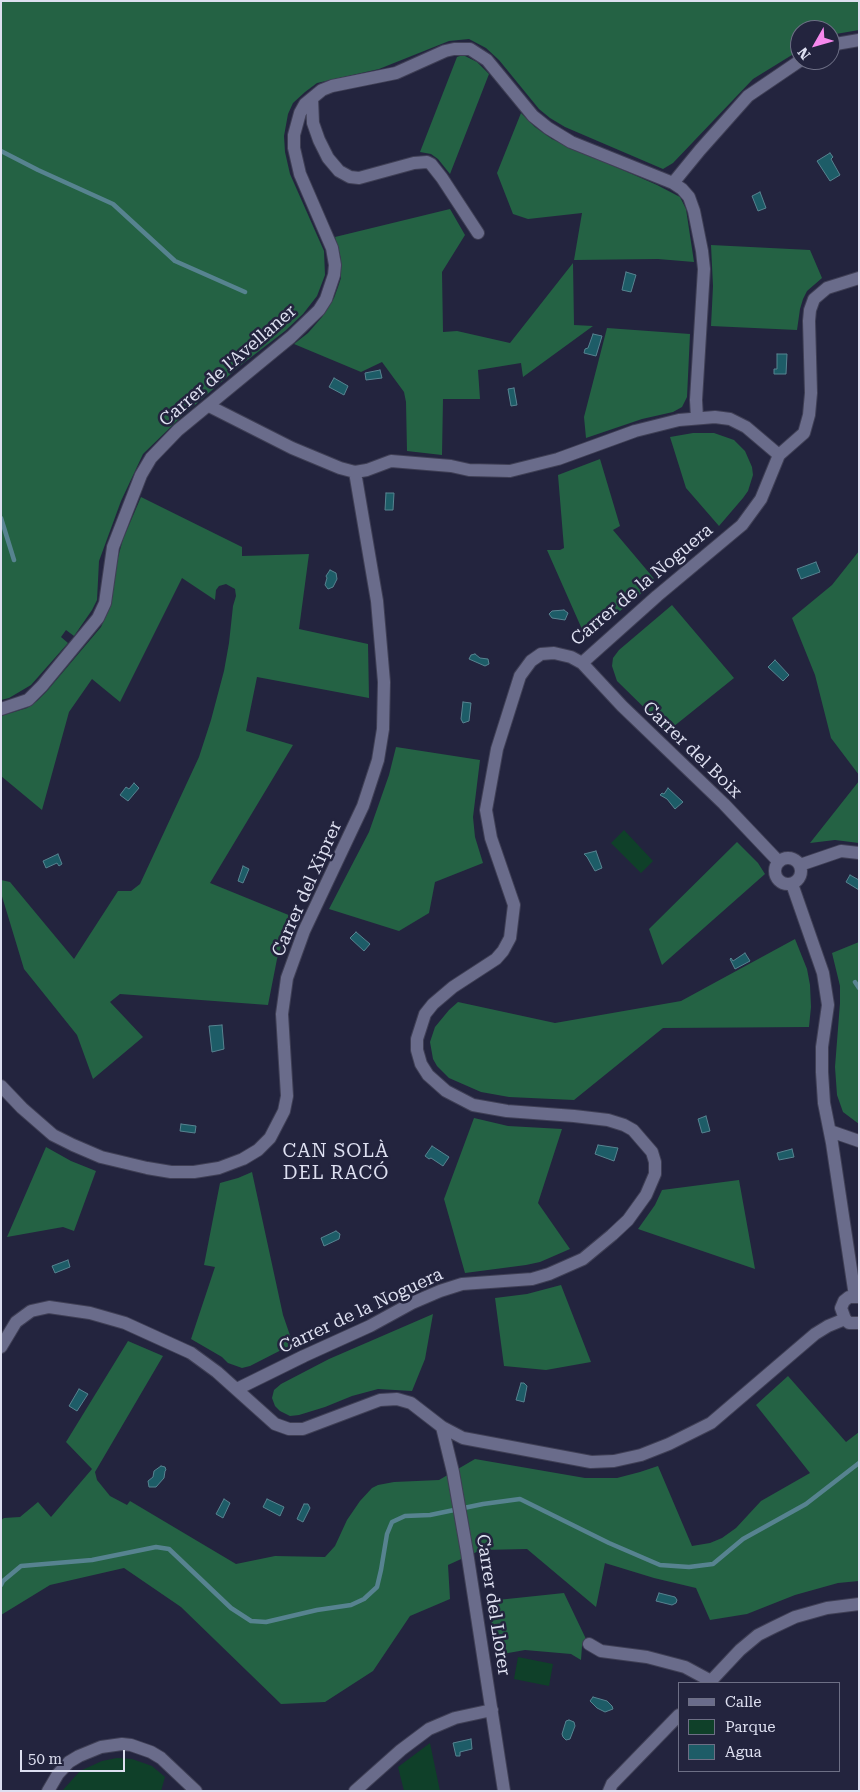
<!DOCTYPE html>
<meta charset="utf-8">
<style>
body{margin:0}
#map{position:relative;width:860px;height:1792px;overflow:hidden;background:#23243e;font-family:"Roboto Serif",serif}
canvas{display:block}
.frame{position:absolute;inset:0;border:2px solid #dddff0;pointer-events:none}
.legend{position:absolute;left:678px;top:1682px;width:162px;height:90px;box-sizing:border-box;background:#23243e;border:1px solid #6d6f85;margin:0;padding:6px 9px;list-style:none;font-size:15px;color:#dddff0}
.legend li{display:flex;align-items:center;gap:10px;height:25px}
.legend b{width:25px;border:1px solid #6d6f85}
.north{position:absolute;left:790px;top:20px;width:50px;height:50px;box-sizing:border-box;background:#23243e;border:1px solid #6d6f85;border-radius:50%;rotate:232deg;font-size:14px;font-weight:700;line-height:20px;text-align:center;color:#dddff0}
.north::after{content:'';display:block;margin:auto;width:18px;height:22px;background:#f688ed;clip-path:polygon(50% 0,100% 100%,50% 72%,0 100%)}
.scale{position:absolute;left:20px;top:1750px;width:105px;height:22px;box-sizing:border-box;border:2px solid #dddff0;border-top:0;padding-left:6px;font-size:15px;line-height:18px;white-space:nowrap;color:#dddff0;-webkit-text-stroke:4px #23243e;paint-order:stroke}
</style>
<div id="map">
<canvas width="860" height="1792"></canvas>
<div class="frame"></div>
<ul class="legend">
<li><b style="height:6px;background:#6a6c8b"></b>Calle</li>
<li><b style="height:14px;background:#0f4029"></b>Parque</li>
<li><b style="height:14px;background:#1d5c67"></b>Agua</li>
</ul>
<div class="north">N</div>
<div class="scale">50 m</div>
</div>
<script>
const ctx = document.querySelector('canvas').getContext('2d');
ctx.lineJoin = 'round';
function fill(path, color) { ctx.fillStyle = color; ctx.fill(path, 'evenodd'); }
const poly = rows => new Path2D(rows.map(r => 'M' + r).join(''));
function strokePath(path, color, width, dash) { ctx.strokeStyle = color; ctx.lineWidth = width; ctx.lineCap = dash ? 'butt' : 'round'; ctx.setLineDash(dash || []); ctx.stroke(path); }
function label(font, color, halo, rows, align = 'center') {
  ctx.font = font + ' "Roboto Serif",serif'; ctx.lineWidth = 5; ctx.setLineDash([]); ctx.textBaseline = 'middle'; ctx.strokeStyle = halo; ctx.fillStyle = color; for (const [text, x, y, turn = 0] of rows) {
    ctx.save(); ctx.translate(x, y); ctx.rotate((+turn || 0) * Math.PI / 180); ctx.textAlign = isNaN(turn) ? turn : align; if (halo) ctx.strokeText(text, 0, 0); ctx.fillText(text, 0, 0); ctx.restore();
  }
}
fill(poly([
 [624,830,653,861,641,873,611,843],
 [518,1657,553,1664,549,1686,514,1679],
 [430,1743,440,1791,404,1791,398,1767],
 [117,1758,132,1759,152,1766,165,1777,161,1791,62,1791,80,1771,102,1761]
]), '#0f4029');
fill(poly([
 [1,1,859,1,859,30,830,35,830,30,800,30,800,50,753,79,673,163,663,169,565,127,550,118,539,109,499,60,486,48,469,39,449,41,379,69,317,83,305,92,293,103,288,114,284,136,285,152,290,174,324,251,325,275,317,296,303,314,285,331,241,365,181,417,143,454,121,501,99,561,97,600,92,610,74,636,66,630,61,637,68,643,31,685,9,698,1,700],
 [463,55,477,62,489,74,450,174,438,159,431,154,420,152,457,57],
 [521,113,535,127,552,139,657,185,680,197,686,209,694,262,658,259,574,260,582,213,528,219,513,214,497,173],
 [450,209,465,235,442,272,443,332,457,331,510,343,573,263,574,325,593,326,523,377,521,363,478,370,480,399,443,399,442,455,407,451,406,402,404,392,382,362,361,372,294,344,308,333,322,317,334,298,338,287,341,278,341,259,335,237],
 [711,245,810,250,822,278,807,291,803,299,800,309,797,330,711,326,713,286],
 [607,328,690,334,687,397,682,407,673,412,642,419,586,438,584,417],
 [693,433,714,433,734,440,745,451,752,467,753,475,748,491,743,498,719,526,686,488,670,437],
 [600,459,620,526,613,530,656,581,607,622,585,636,547,550,560,550,564,548,558,475],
 [141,497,242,547,242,556,309,554,299,629,368,644,369,698,257,677,246,731,293,745,210,883,291,916,277,959,268,1005,120,994,110,1002,143,1037,93,1079,77,1035,24,969,1,893,1,880,10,882,74,959,118,891,131,891,140,884,199,757,211,720,224,671,229,643,233,606,236,596,235,589,226,584,219,586,216,590,215,600,182,578,120,702,92,679,69,712,42,810,1,776,1,716,27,708,37,701,47,691,101,627,111,605,117,561,123,539],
 [859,551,859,775,831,738,815,675,792,618,832,585],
 [672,605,734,678,668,731,617,681,612,666,613,658,619,650],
 [396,747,480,760,473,817,475,837,483,863,435,882,429,913,399,931,329,909,369,832,389,775],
 [859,781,859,843,835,840,810,843],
 [737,842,758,863,765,874,662,965,649,929],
 [795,939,807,969,810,985,811,1007,809,1027,663,1028,574,1100,509,1097,481,1092,449,1078,437,1066,433,1059,430,1042,435,1027,449,1010,458,1002,555,1023,681,1001],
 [859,942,859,1124,843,1112,837,1095,835,1067,840,1003,840,986,832,953],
 [474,1118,508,1126,562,1129,538,1203,570,1249,540,1262,526,1265,465,1273,444,1199],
 [46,1147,71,1161,96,1171,74,1231,63,1227,7,1237],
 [252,1172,283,1315,293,1344,250,1366,242,1368,228,1363,222,1357,191,1339,215,1267,204,1265,220,1183,238,1178],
 [739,1180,755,1269,638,1229,655,1205,662,1190],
 [561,1285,591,1362,546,1370,504,1366,495,1298,527,1294],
 [433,1314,425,1359,412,1391,378,1389,352,1396,325,1407,299,1415,290,1416,280,1411,275,1406,272,1398,274,1390,281,1384,329,1359],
 [128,1341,163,1356,95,1472,97,1480,110,1496,127,1505,130,1501,236,1564,275,1556,325,1557,335,1546,347,1520,360,1501,372,1488,378,1485,394,1482,439,1480,475,1459,585,1478,617,1478,640,1472,658,1466,692,1546,710,1543,722,1538,736,1528,761,1501,810,1473,756,1405,788,1376,846,1442,859,1432,859,1581,838,1583,795,1595,747,1614,710,1620,696,1588,654,1578,605,1563,596,1607,527,1549,481,1550,448,1565,450,1599,410,1616,373,1671,325,1702,281,1704,181,1607,124,1568,50,1585,1,1615,1,1520,4,1518,20,1517,38,1502,51,1517,92,1469,66,1442],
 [564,1593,586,1639,582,1646,581,1660,571,1654,525,1650,497,1655,488,1601]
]), '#246244');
const water = poly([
 [830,153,833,157,831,159,840,175,830,181,817,161,830,153],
 [760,192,766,208,758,211,752,196,760,192],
 [626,272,636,275,631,292,622,290,626,272],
 [593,334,602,336,596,356,584,353,585,349,588,348,593,334],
 [777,354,787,354,786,374,774,374,774,369,777,369,777,354],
 [380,370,382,378,366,380,365,373,380,370],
 [334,378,348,386,344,395,329,387,334,378],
 [514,388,517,405,511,406,508,389,514,388],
 [386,493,394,493,393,510,385,510,386,493],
 [816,562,820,572,801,579,797,569,816,562],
 [330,570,336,573,337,579,333,587,328,589,325,585,327,578,326,576,330,570],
 [564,610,568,613,565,620,552,618,549,614,552,611,564,610],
 [475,654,480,658,488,659,489,664,485,666,469,659,471,655,475,654],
 [775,660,789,675,783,681,768,667,775,660],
 [463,702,471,703,469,721,463,723,461,719,463,702],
 [134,783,139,788,128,801,120,795,126,787,129,789,134,783],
 [668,788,683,802,675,809,667,799,660,795,662,793,664,794,668,788],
 [596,851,602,868,595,871,587,857,584,854,596,851],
 [58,854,62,864,59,866,57,863,46,868,43,861,58,854],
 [243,866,249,869,243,883,238,881,243,866],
 [850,875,859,880,859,890,846,882,850,875],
 [356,932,370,944,364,951,350,938,356,932],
 [745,953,750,961,735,969,730,959,731,958,733,961,745,953],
 [222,1025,224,1049,212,1052,209,1026,222,1025],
 [706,1116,710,1131,702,1133,698,1119,706,1116],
 [181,1124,196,1126,195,1133,180,1131,181,1124],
 [598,1145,618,1148,614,1161,595,1154,598,1145],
 [432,1146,449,1157,443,1166,431,1158,429,1159,425,1156,432,1146],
 [792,1149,794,1157,779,1160,777,1153,792,1149],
 [336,1231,340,1234,339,1239,324,1246,321,1238,336,1231],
 [68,1260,70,1267,55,1273,52,1266,68,1260],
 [521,1383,524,1383,527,1386,524,1402,516,1400,521,1383],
 [79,1389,88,1394,77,1411,69,1406,79,1389],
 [161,1466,165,1467,166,1470,165,1471,164,1478,156,1487,149,1487,148,1481,153,1477,154,1471,161,1466],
 [224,1499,230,1503,223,1518,216,1514,224,1499],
 [267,1499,284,1507,280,1516,263,1507,267,1499],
 [304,1504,308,1504,310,1508,303,1522,297,1519,304,1504],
 [659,1593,675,1597,677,1600,676,1603,672,1605,656,1601,659,1593],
 [593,1697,607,1701,612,1706,613,1709,605,1712,597,1708,590,1701,593,1697],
 [569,1720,574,1722,575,1726,570,1739,566,1740,563,1737,562,1734,566,1721,569,1720],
 [471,1739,472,1749,460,1752,460,1756,456,1756,453,1743,471,1739]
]);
fill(water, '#1d5c67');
strokePath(water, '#578390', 1);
strokePath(poly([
 [1,151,38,170,113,204,175,261,245,292],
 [1,518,14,560],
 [855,982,859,988],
 [1,1585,3,1581,21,1566,92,1560,156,1547,169,1549,231,1608,251,1621,266,1622,317,1610,351,1605,364,1599,377,1587,381,1570,387,1534,392,1522,405,1516,430,1515,483,1504,520,1499,609,1543,660,1565,689,1567,713,1564,743,1539,806,1504,859,1463]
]), '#578390', 4.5);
const minor = poly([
 [830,45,859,40],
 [312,98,313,123,319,140,328,158,339,171,350,177,359,178,414,163,427,162,431,164,442,178,478,233],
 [673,183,700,150,748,96,801,60],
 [209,406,292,448,340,468,355,472,367,470,391,461,451,466,469,470,510,471,558,459,635,431,679,420,715,417,730,419,746,427,779,455],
 [582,663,622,706,724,804,779,862],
 [1,709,28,700,42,686,98,618,105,603,113,547,141,475,151,458,178,430,291,337,319,310,326,299,334,275,335,265,332,248,300,174,294,148,294,135,300,113,305,104,322,90,332,86,396,73,445,51,454,49,470,49,487,60,533,116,548,128,571,142,673,183,682,189,689,197,694,211,702,251,704,269,696,400,697,418],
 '775 871a13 13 0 1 1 26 0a13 13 0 1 1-26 0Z',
 [800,865,841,851,859,853],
 [792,884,823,973,828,1005,822,1047,822,1072,824,1103,832,1143,855,1296],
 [1,1086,22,1108,53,1135,73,1145,101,1157,147,1168,171,1172,194,1172,219,1168,243,1159,258,1150,270,1138,284,1111,287,1096,282,1014,287,978,304,931,363,806,378,760,383,729,384,682,377,601,355,472],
 [830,1131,859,1141],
 [859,1297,849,1297,844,1301,841,1308,845,1319,849,1323,859,1323],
 [1,1347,16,1322,31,1311,49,1307,90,1313,125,1323,191,1353,217,1372,275,1424,289,1429,303,1429,380,1400,397,1399,411,1403,442,1427,463,1438,591,1462,614,1461,641,1455,669,1444,711,1423,815,1334,828,1326,845,1319],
 [237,1389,304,1356,370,1326,412,1303,440,1291,462,1284,532,1279,549,1274,583,1259,612,1235,628,1220,646,1195,655,1174,655,1162,652,1152,633,1130,624,1125,608,1120,574,1116,507,1111,473,1105,446,1091,428,1075,421,1064,417,1050,417,1039,425,1014,433,1004,453,987,496,959,503,951,510,938,514,905,491,838,486,810,497,749,520,676,531,661,541,654,554,653,571,657,582,663,657,596,742,525,761,499,779,455,804,433,809,415,811,393,809,321,810,310,814,299,827,288,859,278],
 [442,1427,453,1472,467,1552,504,1791],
 [589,1644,601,1651,647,1657,685,1667,711,1681],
 [709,1683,740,1650,758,1635,774,1627,795,1617,827,1608,859,1604],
 [48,1791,58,1774,69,1762,79,1756,101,1747,122,1744,131,1745,151,1752,161,1758,196,1791],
 [355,1791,401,1750,429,1729,455,1718,492,1710],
 [609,1791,612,1784,679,1715]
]);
strokePath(minor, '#3f3f55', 14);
strokePath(minor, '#6a6c8b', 12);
label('18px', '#dddff0', '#23243e', [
 ["Carrer de l'Avellaner",228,366,-41],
 ["Carrer de la Noguera",642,585,-40],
 ["Carrer del Boix",692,750,44],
 ["Carrer del Xiprer",307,889,-66],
 ["Carrer de la Noguera",361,1311,-25],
 ["Carrer del Llorer",493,1605,81]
]);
ctx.letterSpacing = '1px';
label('19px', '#dddff0', '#23243e', [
 ["CAN SOLÀ",336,1151],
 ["DEL RACÓ",336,1173]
]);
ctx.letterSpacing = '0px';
</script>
